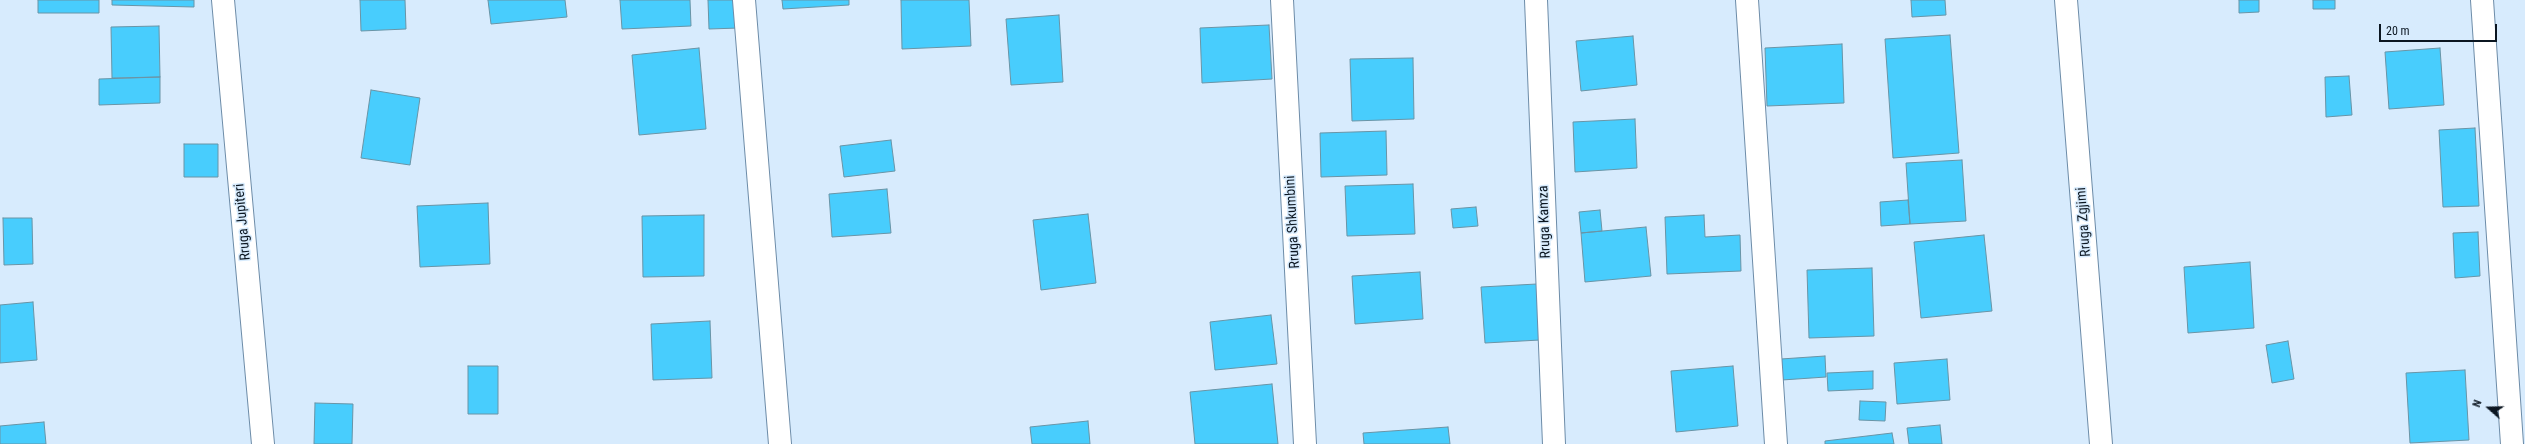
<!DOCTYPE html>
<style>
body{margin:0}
#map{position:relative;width:2525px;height:444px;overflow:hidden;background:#d7ebfd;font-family:"Roboto Condensed",sans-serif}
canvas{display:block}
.north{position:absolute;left:2469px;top:388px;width:40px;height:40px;-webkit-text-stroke:3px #d7ebfd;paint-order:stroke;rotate:290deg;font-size:11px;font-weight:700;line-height:16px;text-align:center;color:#0b1621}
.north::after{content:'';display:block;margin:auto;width:14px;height:18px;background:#0b1621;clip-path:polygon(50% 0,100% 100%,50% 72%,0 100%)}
.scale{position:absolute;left:2379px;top:24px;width:118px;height:18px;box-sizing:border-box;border:2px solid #0b1621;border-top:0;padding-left:5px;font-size:12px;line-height:14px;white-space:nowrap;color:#0b1621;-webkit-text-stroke:3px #d7ebfd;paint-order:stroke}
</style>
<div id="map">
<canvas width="2525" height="444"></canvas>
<div class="north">N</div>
<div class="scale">20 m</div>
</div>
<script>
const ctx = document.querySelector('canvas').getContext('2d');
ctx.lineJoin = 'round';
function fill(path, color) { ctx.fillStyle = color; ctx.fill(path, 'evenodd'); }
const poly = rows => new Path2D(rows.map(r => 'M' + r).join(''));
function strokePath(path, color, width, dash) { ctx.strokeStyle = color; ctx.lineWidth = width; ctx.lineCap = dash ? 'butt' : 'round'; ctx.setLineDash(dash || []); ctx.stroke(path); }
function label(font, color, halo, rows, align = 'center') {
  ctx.font = font + ' "Roboto Condensed",sans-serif'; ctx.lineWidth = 3; ctx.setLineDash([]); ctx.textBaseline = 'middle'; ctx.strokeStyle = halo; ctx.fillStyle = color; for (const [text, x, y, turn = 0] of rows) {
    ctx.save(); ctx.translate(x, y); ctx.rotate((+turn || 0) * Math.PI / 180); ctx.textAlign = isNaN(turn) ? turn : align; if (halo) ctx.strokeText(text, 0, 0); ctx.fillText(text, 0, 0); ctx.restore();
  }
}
const building = poly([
 [38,0,99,0,99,13,38,13,38,0],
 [112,0,194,0,194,7,112,5,112,0],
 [360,0,405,0,406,29,361,31,360,0],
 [488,0,565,0,567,17,491,24,488,0],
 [620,0,690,0,691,26,622,29,620,0],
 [708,0,739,0,739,28,709,29,708,0],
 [782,0,849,0,849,5,783,9,782,0],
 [901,0,969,0,971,46,902,49,901,0],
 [1911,0,1945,0,1946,15,1912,17,1911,0],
 [2239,0,2259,0,2259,12,2239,13,2239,0],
 [2313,0,2335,0,2335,9,2313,9,2313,0],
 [1059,15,1063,82,1011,85,1006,19,1059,15],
 [1269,25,1272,79,1202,83,1200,28,1269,25],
 [159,26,160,77,112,78,111,27,159,26],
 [1950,35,1959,153,1893,158,1885,39,1950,35],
 [1633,36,1637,85,1581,91,1576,41,1633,36],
 [1842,44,1844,103,1767,106,1765,48,1842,44],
 [699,48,706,129,639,135,632,55,699,48],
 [2440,48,2444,105,2389,109,2385,52,2440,48],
 [1413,58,1414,119,1352,121,1350,59,1413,58],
 [2349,76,2352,115,2326,117,2325,77,2349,76],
 [160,77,160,103,99,105,99,79,160,77],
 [371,90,420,98,410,165,361,158,371,90],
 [1635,119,1637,168,1575,172,1573,122,1635,119],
 [2475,128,2479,206,2443,207,2439,130,2475,128],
 [1386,131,1387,175,1321,177,1320,133,1386,131],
 [891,140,895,171,844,177,840,146,891,140],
 [184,144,218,144,218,177,184,177,184,144],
 [1962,160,1966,221,1910,224,1906,163,1962,160],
 [1413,184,1415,234,1347,236,1345,186,1413,184],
 [887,189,891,233,832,237,829,194,887,189],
 [1908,200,1910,224,1881,226,1880,202,1908,200],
 [488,203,490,264,420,267,417,206,488,203],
 [1476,207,1478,226,1453,228,1451,209,1476,207],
 [1600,210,1602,231,1581,233,1579,212,1600,210],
 [1088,214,1096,283,1041,290,1033,220,1088,214],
 [704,215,704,276,643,277,642,216,704,215],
 [1704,215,1705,237,1740,235,1741,271,1667,274,1665,217,1704,215],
 [3,218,32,218,33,264,4,265,3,218],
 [1646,227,1651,276,1585,282,1581,233,1646,227],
 [2478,232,2480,276,2455,278,2453,233,2478,232],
 [1984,235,1992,311,1921,318,1914,242,1984,235],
 [2250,262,2254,328,2188,333,2184,267,2250,262],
 [1872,268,1874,336,1809,338,1807,270,1872,268],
 [1420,272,1423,319,1355,324,1352,276,1420,272],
 [1537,284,1540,340,1485,343,1481,287,1537,284],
 [33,302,37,360,0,363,0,305,33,302],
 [1271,315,1277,364,1215,370,1210,322,1271,315],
 [710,321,712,378,653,380,651,324,710,321],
 [2288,341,2294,379,2272,383,2266,345,2288,341],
 [1825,356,1826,377,1782,380,1781,359,1825,356],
 [1947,359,1950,400,1897,404,1894,363,1947,359],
 [468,366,498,366,498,414,468,414,468,366],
 [1733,366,1738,426,1676,432,1671,371,1733,366],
 [2465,370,2469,440,2410,443,2406,373,2465,370],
 [1873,371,1873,389,1828,391,1827,373,1873,371],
 [1272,384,1278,444,1195,444,1190,392,1272,384],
 [1860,401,1886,402,1885,421,1859,420,1860,401],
 [315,403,353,404,352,444,314,444,315,403],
 [1088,421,1090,444,1032,444,1030,427,1088,421],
 [44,422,46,444,0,444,0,426,44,422],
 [1940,425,1942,444,1909,444,1907,428,1940,425],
 [1448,427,1450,444,1364,444,1363,433,1448,427],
 [1892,433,1894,444,1825,444,1825,441,1892,433]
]);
fill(building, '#48cdfd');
strokePath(building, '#6994a6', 1);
const minor = poly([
 [223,0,263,444],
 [744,0,780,444],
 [1282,0,1305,444],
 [1536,0,1554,444],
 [1747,0,1776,444],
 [2066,0,2101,444],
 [2482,0,2512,444]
]);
strokePath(minor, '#6d8ca8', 24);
strokePath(minor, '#fff', 22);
label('14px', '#0b1621', '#d7ebfd', [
 ["Rruga Jupiteri",243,222,-95],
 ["Rruga Shkumbini",1293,222,-93],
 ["Rruga Kamza",1545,222,-92],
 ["Rruga Zgjimi",2084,222,-94]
]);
</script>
